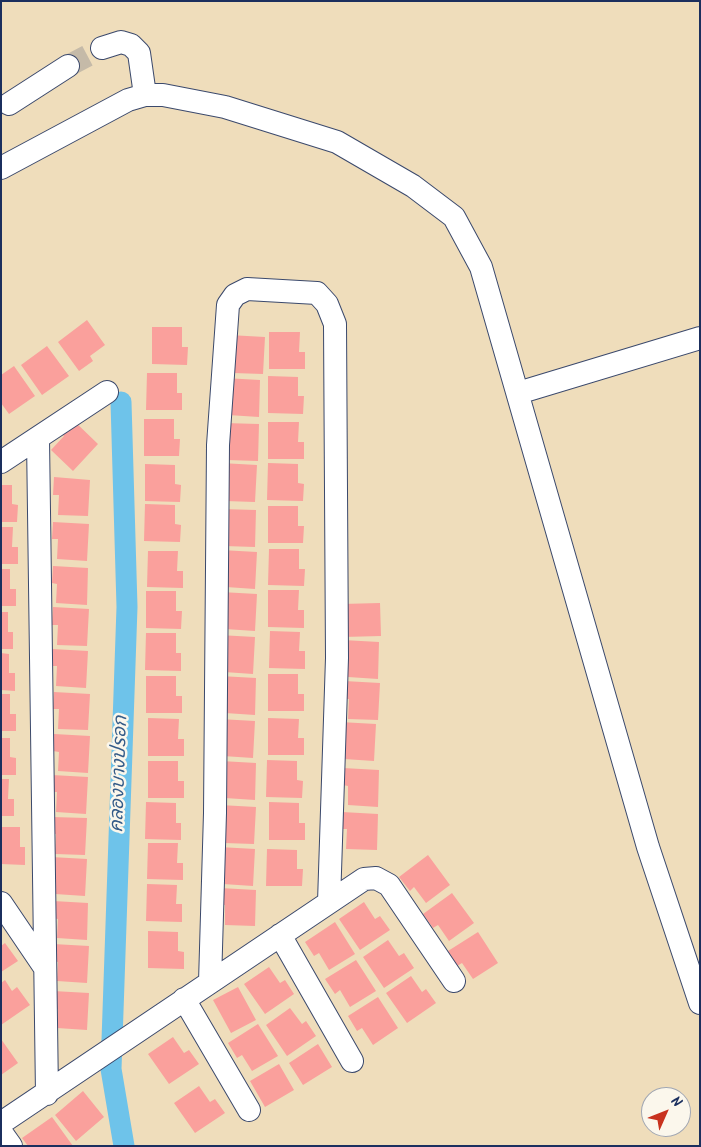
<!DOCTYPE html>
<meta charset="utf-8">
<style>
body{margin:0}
#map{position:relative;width:701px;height:1147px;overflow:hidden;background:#efddbb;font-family:Kalam,sans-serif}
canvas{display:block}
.frame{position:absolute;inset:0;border:2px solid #1b2f5e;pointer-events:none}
.north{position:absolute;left:641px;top:1087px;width:50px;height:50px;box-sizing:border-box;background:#fbf7ec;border:1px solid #a1a7b3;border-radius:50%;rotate:46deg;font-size:14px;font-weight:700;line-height:20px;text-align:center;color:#1b2f5e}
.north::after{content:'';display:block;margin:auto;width:18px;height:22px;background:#c8321e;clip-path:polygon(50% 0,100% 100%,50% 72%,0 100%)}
</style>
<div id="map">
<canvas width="701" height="1147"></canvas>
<div class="frame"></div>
<div class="north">N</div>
</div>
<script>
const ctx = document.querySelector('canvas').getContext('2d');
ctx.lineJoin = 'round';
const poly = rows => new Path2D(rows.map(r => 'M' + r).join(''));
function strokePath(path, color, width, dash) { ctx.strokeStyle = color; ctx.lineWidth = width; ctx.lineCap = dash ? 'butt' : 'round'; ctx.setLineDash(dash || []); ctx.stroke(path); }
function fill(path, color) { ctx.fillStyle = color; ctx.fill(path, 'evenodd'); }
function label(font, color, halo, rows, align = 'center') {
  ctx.font = font + ' Kalam,"Playpen Sans Thai",sans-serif'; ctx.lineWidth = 5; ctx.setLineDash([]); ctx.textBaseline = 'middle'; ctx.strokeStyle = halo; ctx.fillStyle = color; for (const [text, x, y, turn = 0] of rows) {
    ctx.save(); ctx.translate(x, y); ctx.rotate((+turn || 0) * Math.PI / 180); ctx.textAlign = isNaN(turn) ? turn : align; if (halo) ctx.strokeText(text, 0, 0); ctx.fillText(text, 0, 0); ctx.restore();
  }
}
strokePath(poly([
 [121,402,127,607,111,1069,124,1146]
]), '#6ec3ea', 21);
fill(poly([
 [87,320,105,345,90,356,93,361,79,371,58,342],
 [152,327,182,327,182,347,188,347,187,365,152,364],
 [269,332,300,332,299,352,305,352,305,369,269,369],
 [229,335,265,337,263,374,233,373],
 [47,346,69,376,42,395,21,365],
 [14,366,35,396,9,414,1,403,1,375],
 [147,373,177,373,177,393,182,393,182,410,146,410],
 [268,376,298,377,298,396,304,396,303,414,268,413],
 [224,378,260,380,259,417,228,415],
 [72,419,98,444,73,471,51,450,64,436,60,432],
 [144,419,174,419,174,439,180,439,179,456,144,456],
 [268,422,299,422,298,442,304,442,304,459,268,459],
 [224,423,259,424,258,461,227,460],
 [221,463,257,465,255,502,225,501],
 [268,463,298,464,298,483,304,484,303,501,267,500],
 [145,464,175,465,175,484,181,485,180,502,145,501],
 [54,477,90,480,88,516,58,515,59,495,53,495],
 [1,485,12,485,12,504,18,505,17,522,1,522],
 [145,504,175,505,175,524,181,525,180,542,144,541],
 [268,506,298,506,298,526,304,526,303,543,268,543],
 [221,509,256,510,255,547,224,546],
 [53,522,89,524,87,561,57,559,58,539,52,539],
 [1,527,13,527,12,547,18,547,18,564,1,564],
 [269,549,299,549,299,569,305,569,304,586,268,585],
 [221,550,257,552,255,589,226,587],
 [148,551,178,551,177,571,183,571,183,588,147,587],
 [53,566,88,568,87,605,56,603,57,584,52,583],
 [1,569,10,569,10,589,16,589,16,606,1,606],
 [268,590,299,590,298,610,304,610,304,628,268,627],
 [146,591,176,591,176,611,182,611,181,629,146,628],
 [221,592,257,594,255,631,225,629],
 [380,603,381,636,343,637,342,604],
 [53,607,89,609,87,646,57,645,58,625,52,625],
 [1,612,8,612,8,632,13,632,13,649,1,649],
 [270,631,300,632,299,651,305,651,305,669,269,668],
 [146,633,176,633,176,653,181,653,181,671,145,670],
 [219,635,255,637,253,674,224,672],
 [343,640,379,642,378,679,348,677,348,658,343,657],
 [52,649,88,651,86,688,56,686,57,666,51,666],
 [1,653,9,654,9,673,15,673,15,691,1,690],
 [268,674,298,674,298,694,304,694,304,711,268,711],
 [146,676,176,676,176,696,182,696,182,713,146,713],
 [220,676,256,678,255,715,225,713],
 [344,681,380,683,378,720,348,719,349,699,343,699],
 [54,692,90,694,88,730,58,729,59,709,53,709],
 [1,694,10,694,10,714,16,714,16,731,1,731],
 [148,718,179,719,178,739,184,739,184,756,148,756],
 [268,718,299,719,298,738,304,738,304,755,268,755],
 [219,719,255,721,253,758,223,756],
 [340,722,376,724,374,761,344,759],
 [54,734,90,736,88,773,58,771,59,752,53,751],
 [1,738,10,738,10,757,16,758,16,775,1,775],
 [267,760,297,761,297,780,303,781,302,798,266,797],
 [148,761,178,761,178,781,184,781,184,798,148,798],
 [221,761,256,763,255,800,225,798],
 [343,768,379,770,378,807,348,805,348,786,343,785],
 [52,775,88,777,86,814,56,812,57,792,51,792],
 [1,779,9,779,8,799,14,799,14,816,1,816],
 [146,802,176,803,176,823,181,823,181,840,145,839],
 [269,802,299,803,299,823,305,823,305,840,269,840],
 [220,805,256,807,254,844,224,843],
 [342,812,378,814,377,850,346,849,347,829,341,829],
 [52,817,87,818,85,855,55,854,56,834,51,834],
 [1,827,20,827,20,847,25,847,25,865,1,864],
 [148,843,178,843,177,863,183,863,183,880,147,879],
 [219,847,255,849,253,886,223,884],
 [267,849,297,850,297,869,303,869,302,886,266,886],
 [428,855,450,885,426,903,414,887,410,891,399,877],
 [51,857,87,859,85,896,55,894,56,875,50,874],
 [147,884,177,885,176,904,182,904,182,922,146,921],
 [220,888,256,890,255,926,225,925,225,905,220,905],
 [452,893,474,923,449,941,438,925,433,928,423,914],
 [53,901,88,903,87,940,57,938,58,919,52,918],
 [364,902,375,919,380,916,390,930,360,950,339,919],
 [335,922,355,954,329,970,319,953,314,956,305,942],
 [148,931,178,932,178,951,184,952,184,969,148,968],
 [478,932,498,963,473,979,462,963,457,966,448,951],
 [388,940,399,956,404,953,414,968,384,988,363,957],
 [5,943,18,961,1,972,1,946],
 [53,944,89,946,87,983,57,981,58,962,52,961],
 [356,960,376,991,350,1007,340,990,335,994,325,979],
 [269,967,280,983,285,980,294,994,265,1014,244,984],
 [411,976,422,992,426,989,436,1003,407,1023,386,993],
 [5,980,12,991,17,987,30,1005,1,1025,1,983],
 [238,987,256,1020,231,1033,213,1000],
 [53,991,89,993,87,1030,57,1028,58,1009,52,1008],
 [378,997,398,1028,373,1045,362,1028,357,1031,348,1016],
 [290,1008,302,1024,306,1021,316,1036,287,1056,266,1025],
 [258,1024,278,1056,252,1071,242,1055,237,1058,228,1043],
 [173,1037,184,1053,189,1050,199,1064,169,1084,148,1054],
 [1,1039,18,1063,1,1075],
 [318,1044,332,1067,303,1085,289,1063],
 [279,1064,294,1090,265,1107,250,1081],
 [199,1086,210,1102,215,1099,225,1113,195,1133,174,1103],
 [83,1091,104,1117,76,1141,55,1115],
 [52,1117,73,1146,28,1146,22,1138]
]), '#faa09c');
strokePath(poly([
 [68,66,102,48]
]), '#c5baa8', 22, [22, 11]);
const minor = poly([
 [102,48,121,42,131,45,139,53,145,95],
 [9,104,68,66],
 [1,168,128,100,145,95,163,95,225,107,337,142,413,186,454,217,481,267,648,847,700,1003],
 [518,393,700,338],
 [38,439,47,1094],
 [1,462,107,392],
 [1,903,45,968],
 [280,935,352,1061],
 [210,982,215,813,218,445,228,305,235,295,247,289,317,293,327,304,335,324,337,658,329,902],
 [184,999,249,1110],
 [1,1123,364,879,376,878,389,885,454,981],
 [1,1132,11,1146]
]);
strokePath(minor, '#3b496c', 24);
strokePath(minor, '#fff', 22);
label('italic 18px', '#345b88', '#fbf7ec', [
 ["คลองบางปรอก",121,774,-88]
]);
</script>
